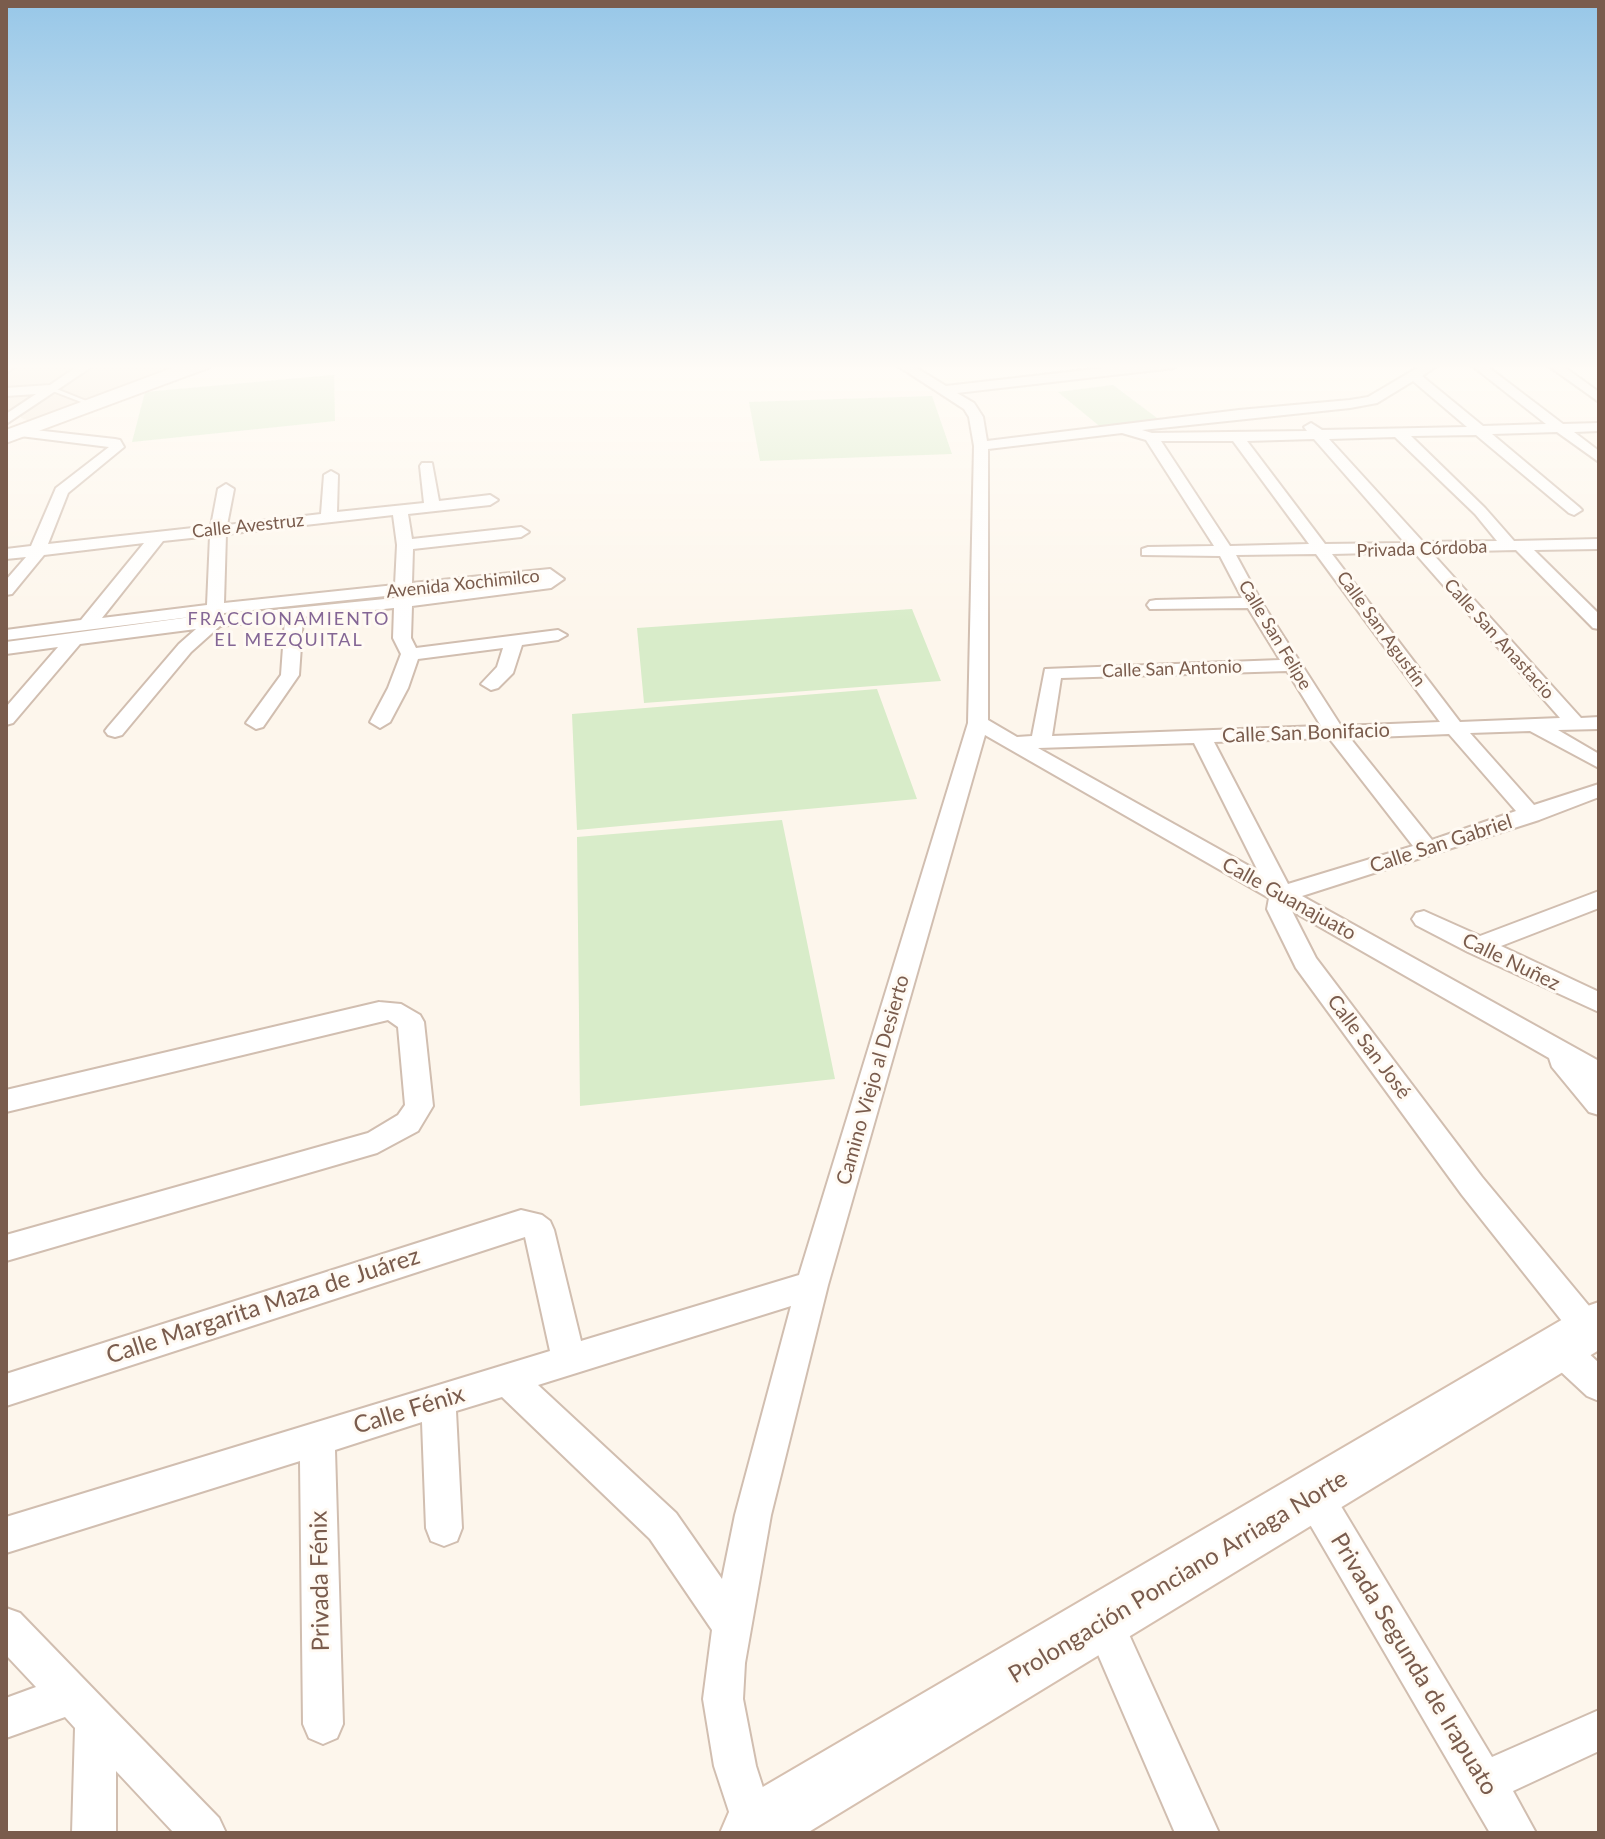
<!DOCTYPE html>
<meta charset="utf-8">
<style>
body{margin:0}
#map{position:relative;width:1605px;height:1839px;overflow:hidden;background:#fdf6ec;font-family:Lato,sans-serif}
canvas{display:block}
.frame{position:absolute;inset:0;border:8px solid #7a5c4d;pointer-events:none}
</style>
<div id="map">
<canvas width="1605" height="1839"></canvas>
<div class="frame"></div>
</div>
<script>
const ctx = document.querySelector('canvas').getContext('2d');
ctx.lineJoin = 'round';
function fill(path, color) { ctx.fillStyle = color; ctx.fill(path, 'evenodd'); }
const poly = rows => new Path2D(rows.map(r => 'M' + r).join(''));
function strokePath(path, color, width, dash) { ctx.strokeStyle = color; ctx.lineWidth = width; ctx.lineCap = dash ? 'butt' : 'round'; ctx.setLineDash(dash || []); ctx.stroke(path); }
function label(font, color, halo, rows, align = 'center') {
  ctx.font = font + ' Lato,sans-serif'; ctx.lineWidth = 6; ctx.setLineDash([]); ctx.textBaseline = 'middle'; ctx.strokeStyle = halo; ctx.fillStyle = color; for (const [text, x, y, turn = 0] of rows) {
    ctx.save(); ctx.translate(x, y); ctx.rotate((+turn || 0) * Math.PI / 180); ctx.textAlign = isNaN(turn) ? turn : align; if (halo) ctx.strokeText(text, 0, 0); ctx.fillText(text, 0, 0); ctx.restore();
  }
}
fill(poly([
 [6,364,195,364,35,423,21,418,19,404,6,412]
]), '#f5e8da');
fill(poly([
 [334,375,335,421,132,442,145,392],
 [1113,385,1161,421,1103,429,1058,392],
 [932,396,952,454,760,461,749,402],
 [912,609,941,681,644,703,637,628],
 [877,689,917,799,577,830,572,714],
 [782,820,835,1079,580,1106,577,837]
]), '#d8ecc9');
const lane = poly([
 [50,388,54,388,94,404,89,405,50,390,50,388]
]);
const street = poly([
 [6,364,19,364,6,373,6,364],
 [81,364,96,364,6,424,6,414,36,394,6,396,6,388,50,385,81,364],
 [895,364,910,364,946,386,1139,364,1179,364,1173,368,957,393,974,403,983,417,987,441,1239,410,1350,400,1368,397,1424,364,1439,364,1422,376,1483,426,1546,424,1470,364,1484,364,1563,424,1599,423,1599,431,1574,432,1599,451,1599,462,1557,432,1492,434,1579,507,1582,510,1574,515,1569,513,1476,435,1411,436,1485,508,1514,541,1599,539,1599,549,1534,550,1599,614,1599,629,1593,628,1516,550,1431,552,1581,718,1599,717,1599,729,1558,730,1599,754,1599,768,1530,731,1470,733,1534,805,1599,784,1599,797,1539,820,1302,896,1599,1061,1599,1115,1589,1112,1552,1067,1549,1058,1292,911,1316,958,1482,1177,1599,1318,1599,1341,1589,1345,1577,1340,1462,1195,1296,968,1267,909,1269,898,985,735,828,1285,771,1515,745,1663,743,1699,756,1766,775,1825,772,1833,736,1833,714,1766,703,1699,712,1630,650,1539,502,1397,456,1411,462,1528,457,1541,444,1546,431,1541,426,1528,422,1422,335,1450,343,1724,337,1738,323,1744,309,1738,303,1724,300,1461,6,1553,6,1517,550,1351,525,1237,6,1406,6,1374,521,1210,542,1215,550,1221,554,1230,581,1341,799,1275,968,723,974,446,969,417,964,409,895,364],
 [1413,381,1467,427,1322,430,1311,423,1304,427,1307,431,1152,433,1142,430,1350,408,1377,403,1413,381],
 [1122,433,1146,440,1214,546,1148,547,1142,549,1142,555,1220,556,1242,598,1156,600,1150,601,1147,605,1150,609,1248,608,1280,660,1045,669,1032,736,1017,737,988,720,988,449,1122,433],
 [1395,437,1475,514,1497,541,1423,542,1329,439,1395,437],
 [1314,439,1405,543,1325,544,1247,441,1314,439],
 [1161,441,1233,441,1309,544,1230,546,1161,441],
 [1414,552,1560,718,1460,722,1332,554,1414,552],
 [1316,554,1440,722,1341,726,1262,603,1236,555,1316,554],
 [1287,671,1321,726,1052,736,1061,678,1287,671],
 [1449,734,1516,811,1432,840,1350,738,1449,734],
 [1329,738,1413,846,1288,884,1214,742,1329,738],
 [1194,743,1258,871,1038,748,1194,743],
 [791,1306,735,1515,722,1579,676,1513,538,1385,791,1306],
 [1546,364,1560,364,1599,392,1599,402,1546,364],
 [17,428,115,439,120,440,124,447,68,493,48,544,211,526,218,489,226,484,234,489,227,525,321,514,324,475,331,471,338,475,337,512,424,503,420,466,422,463,432,463,439,501,490,495,498,500,490,505,408,514,412,539,521,527,529,532,521,537,413,549,412,583,550,569,564,579,551,588,412,606,411,638,416,648,558,630,567,635,558,640,522,645,513,673,498,688,491,690,481,684,497,667,503,648,418,659,408,688,390,722,380,728,370,722,388,688,401,654,393,638,394,608,303,617,299,675,263,727,256,729,246,723,281,675,285,619,220,626,191,652,122,735,115,737,108,735,105,731,108,727,179,644,196,629,80,644,13,723,6,725,6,707,58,647,6,654,6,642,206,615,6,640,6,630,81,620,144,543,44,555,12,594,6,595,6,580,26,557,6,559,6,549,31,546,56,488,109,447,12,435,10,432,17,428],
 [393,515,397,545,395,585,224,603,226,534,393,515],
 [210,536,207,605,102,618,163,541,210,536],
 [506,584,412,596,412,594,506,584],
 [395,595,395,598,224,615,224,613,395,595],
 [1599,891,1599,908,1501,946,1599,992,1599,1012,1468,952,1416,925,1412,919,1416,913,1424,911,1480,936,1599,891],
 [379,1002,401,1004,420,1015,424,1022,433,1106,418,1131,377,1153,6,1261,6,1235,368,1133,398,1115,405,1105,398,1027,388,1020,6,1112,6,1090,379,1002],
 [1558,1332,1570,1336,1599,1363,1599,1401,1587,1396,1546,1358,1542,1347,1546,1336,1558,1332],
 [1314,1478,1327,1483,1492,1757,1599,1710,1599,1751,1513,1791,1536,1833,1490,1833,1301,1509,1296,1496,1301,1483,1314,1478],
 [1103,1603,1117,1608,1219,1833,1175,1833,1084,1622,1089,1608,1103,1603],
 [6,1608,20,1613,110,1706,219,1818,226,1833,174,1833,116,1771,116,1833,72,1833,75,1728,65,1717,6,1738,6,1698,36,1687,6,1655,6,1608]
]);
const secondary = poly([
 [183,364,210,364,208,368,6,443,6,430,183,364],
 [1599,1302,1599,1350,807,1833,720,1833,732,1805,1582,1308,1599,1302]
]);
strokePath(lane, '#d1beb0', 4);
strokePath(street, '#d1beb0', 4);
strokePath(secondary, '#d6c0b0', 4);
fill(lane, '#fff');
fill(street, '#fff');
fill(secondary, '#fff');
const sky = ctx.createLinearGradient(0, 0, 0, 622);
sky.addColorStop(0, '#97c7e8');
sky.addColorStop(0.59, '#fefbf6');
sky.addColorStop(1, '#fefbf600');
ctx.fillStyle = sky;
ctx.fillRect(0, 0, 1605, 622);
label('18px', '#7a5c4d', '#fffaf3', [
 ["Calle Avestruz",248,526,-6],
 ["Privada Córdoba",1422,549,-2],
 ["Avenida Xochimilco",463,584,-6],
 ["Calle San Agustín",1381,629,54],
 ["Calle San Felipe",1275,635,59],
 ["Calle San Anastacio",1499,639,48],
 ["Calle San Antonio",1172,669,-2]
]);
ctx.letterSpacing = '2px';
label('18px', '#846695', '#fffaf3', [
 ["FRACCIONAMIENTO",289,619],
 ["EL MEZQUITAL",289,640]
]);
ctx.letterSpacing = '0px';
label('20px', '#7a5c4d', '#fffaf3', [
 ["Calle San Bonifacio",1306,733,-2],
 ["Calle San Gabriel",1441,844,-18],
 ["Calle Guanajuato",1289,899,29],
 ["Calle Nuñez",1511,962,26],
 ["Calle San José",1369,1047,53],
 ["Camino Viejo al Desierto",873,1080,-74]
]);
label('24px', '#7a5c4d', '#fffaf3', [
 ["Calle Margarita Maza de Juárez",263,1306,-18],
 ["Calle Fénix",409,1410,-17],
 ["Prolongación Ponciano Arriaga Norte",1178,1577,-31],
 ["Privada Fénix",320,1581,-91],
 ["Privada Segunda de Irapuato",1414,1664,59]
]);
</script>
